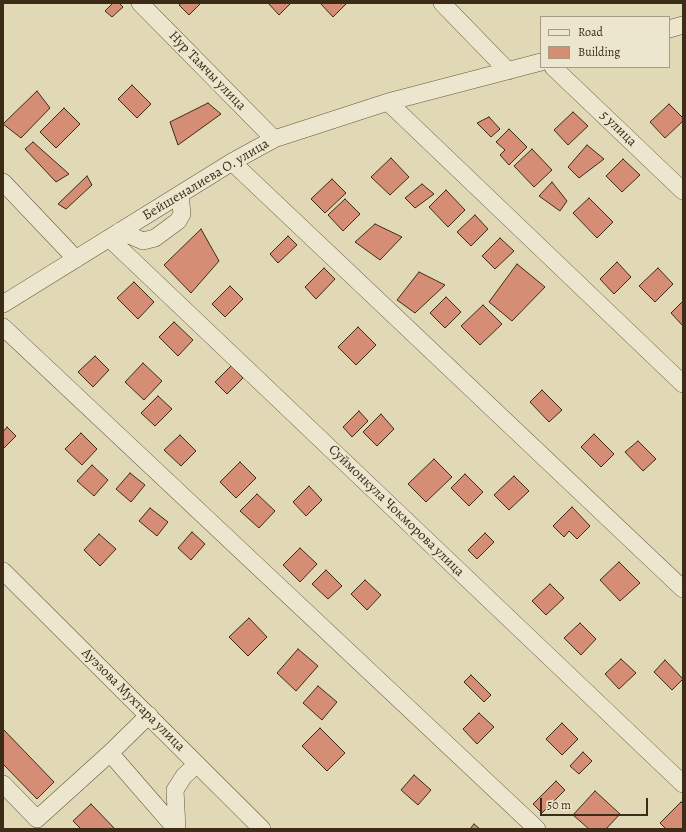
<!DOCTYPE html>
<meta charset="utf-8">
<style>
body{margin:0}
#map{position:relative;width:686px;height:832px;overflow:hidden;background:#e1d8b5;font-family:Alegreya,serif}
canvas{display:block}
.frame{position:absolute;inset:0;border:4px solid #3c2c15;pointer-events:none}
.legend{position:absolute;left:540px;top:16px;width:130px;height:52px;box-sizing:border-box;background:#ece6cf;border:1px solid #a69c85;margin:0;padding:5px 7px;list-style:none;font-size:12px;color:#3c2c15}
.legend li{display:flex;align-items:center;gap:8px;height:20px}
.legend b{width:20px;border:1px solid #a69c85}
.scale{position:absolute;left:540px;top:798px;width:108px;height:18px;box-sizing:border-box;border:2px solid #3c2c15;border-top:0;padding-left:5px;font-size:12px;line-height:14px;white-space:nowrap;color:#3c2c15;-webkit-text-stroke:3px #ece6cf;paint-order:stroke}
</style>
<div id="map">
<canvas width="686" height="832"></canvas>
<div class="frame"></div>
<ul class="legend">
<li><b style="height:5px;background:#ece6cf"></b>Road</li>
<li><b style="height:11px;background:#d68d75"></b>Building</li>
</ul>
<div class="scale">50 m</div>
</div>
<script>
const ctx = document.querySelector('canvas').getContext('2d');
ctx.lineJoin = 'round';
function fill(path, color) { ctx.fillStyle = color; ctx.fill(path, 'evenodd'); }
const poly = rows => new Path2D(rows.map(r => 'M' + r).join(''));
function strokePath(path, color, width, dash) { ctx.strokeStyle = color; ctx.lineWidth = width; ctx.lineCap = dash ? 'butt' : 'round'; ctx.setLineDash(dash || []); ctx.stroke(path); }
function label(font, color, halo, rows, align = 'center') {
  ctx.font = font + ' Alegreya,serif'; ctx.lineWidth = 3.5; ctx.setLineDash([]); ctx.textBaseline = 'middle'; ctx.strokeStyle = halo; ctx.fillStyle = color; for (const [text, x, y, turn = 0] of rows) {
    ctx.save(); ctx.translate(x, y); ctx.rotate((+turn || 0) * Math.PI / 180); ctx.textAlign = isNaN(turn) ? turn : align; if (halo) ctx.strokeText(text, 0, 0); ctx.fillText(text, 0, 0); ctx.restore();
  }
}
const building = poly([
 [113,3,119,3,123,7,112,17,105,11,113,3],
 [182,3,201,3,189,15,179,5,182,3],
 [268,3,291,3,279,15,268,3],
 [320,3,347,3,333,17,320,3],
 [132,85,151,104,137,118,118,99,132,85],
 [37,91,50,108,21,138,3,124,37,91],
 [208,103,221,114,178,145,170,122,208,103],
 [669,104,683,118,683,121,665,138,650,122,669,104],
 [64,108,80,124,56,148,40,132,64,108],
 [573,112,588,126,568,145,554,130,573,112],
 [489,117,500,129,491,137,477,123,489,117],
 [509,129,527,147,509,165,500,155,505,150,496,142,509,129],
 [33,142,69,174,56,182,25,149,33,142],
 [587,145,604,159,579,178,568,167,587,145],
 [532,149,552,170,534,187,514,166,532,149],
 [391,158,409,177,390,195,371,177,391,158],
 [623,159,640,175,622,192,606,176,623,159],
 [87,176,92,185,66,209,58,204,87,176],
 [332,179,346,193,325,213,311,199,332,179],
 [552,182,567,201,560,211,539,196,552,182],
 [422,184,434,194,415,208,405,198,422,184],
 [446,190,465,210,448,227,429,207,446,190],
 [589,198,613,222,597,238,573,213,589,198],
 [345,199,360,214,343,231,328,215,345,199],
 [475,215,488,229,471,246,457,232,475,215],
 [375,224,402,237,380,260,355,242,375,224],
 [201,229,219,261,191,293,164,265,201,229],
 [288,236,297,245,278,263,270,254,288,236],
 [500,238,514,251,495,269,482,256,500,238],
 [617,262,631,277,614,294,600,279,617,262],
 [517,264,545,287,512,321,489,302,517,264],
 [324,268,335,279,316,299,305,287,324,268],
 [658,268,673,284,655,302,639,286,658,268],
 [419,272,445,285,415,313,397,300,419,272],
 [134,282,154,302,138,319,117,298,134,282],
 [230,286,243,299,225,317,212,304,230,286],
 [446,297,461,312,445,328,430,313,446,297],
 [683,301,683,326,671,313,683,301],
 [483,305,502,324,480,345,461,326,483,305],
 [174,322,193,340,178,356,159,337,174,322],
 [358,327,376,345,356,365,338,347,358,327],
 [95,356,109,370,93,387,78,372,95,356],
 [143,363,162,381,144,400,125,382,143,363],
 [231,366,243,378,227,394,215,382,231,366],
 [542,390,562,410,549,422,530,402,542,390],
 [158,396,172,409,155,426,141,413,158,396],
 [359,411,368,421,352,437,343,427,359,411],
 [381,414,394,429,377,446,363,432,381,414],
 [7,427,16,436,3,449,3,432,7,427],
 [81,433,97,449,82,465,65,449,81,433],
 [594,434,614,454,601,467,581,447,594,434],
 [180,435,196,451,181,466,164,450,180,435],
 [638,441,656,459,643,471,625,452,638,441],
 [434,459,452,477,426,502,408,484,434,459],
 [240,462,256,478,236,498,220,482,240,462],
 [92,465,108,480,94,496,77,481,92,465],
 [130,473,145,485,131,502,116,489,130,473],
 [465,474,483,492,469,506,451,488,465,474],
 [514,476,529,491,509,510,494,495,514,476],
 [309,486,322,500,306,516,293,502,309,486],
 [257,494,275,511,259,528,240,511,257,494],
 [572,507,590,526,577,539,569,531,564,537,553,526,572,507],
 [150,508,168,522,157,536,139,521,150,508],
 [192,532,205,544,191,560,178,548,192,532],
 [485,533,494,542,477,559,468,550,485,533],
 [99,534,116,549,100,566,84,550,99,534],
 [300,548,317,564,300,582,283,565,300,548],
 [619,562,640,583,620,601,600,580,619,562],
 [326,570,342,586,328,599,312,584,326,570],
 [365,580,381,595,367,610,351,594,365,580],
 [550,584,564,598,546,615,532,601,550,584],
 [249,618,267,637,248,656,229,637,249,618],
 [580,623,596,639,581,655,564,638,580,623],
 [298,649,318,666,296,691,277,673,298,649],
 [621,659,636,673,619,689,605,674,621,659],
 [665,660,683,679,672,690,654,672,665,660],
 [471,675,491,695,484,702,464,682,471,675],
 [318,686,337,702,322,720,303,703,318,686],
 [479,713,494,727,477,744,463,729,479,713],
 [562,723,578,739,562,755,546,739,562,723],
 [320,728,345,753,327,771,302,746,320,728],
 [3,729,54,782,37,799,3,764,3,729],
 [583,752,592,761,579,774,570,766,583,752],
 [414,775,431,790,418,805,401,790,414,775],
 [556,781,565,790,542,813,533,804,556,781],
 [595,791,620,814,606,829,589,829,573,815,595,791],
 [681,802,683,804,683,829,666,829,660,823,681,802],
 [91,804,115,829,81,829,73,821,91,804],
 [474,824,480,829,470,829,474,824]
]);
fill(building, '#d68d75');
strokePath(building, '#3c2c15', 1);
const minor = poly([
 [140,3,274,139],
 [442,3,508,71],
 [669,29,683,25],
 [553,67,683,191],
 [388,102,683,384],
 [232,162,683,589],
 [3,182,76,259],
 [120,231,143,241,155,238,178,221,182,214,180,194],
 [109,238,683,784],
 [3,304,232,162,274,139,388,102,541,62],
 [3,327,537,829],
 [3,571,262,829],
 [110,753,176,829],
 [3,784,37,819,110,753,149,715],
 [177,829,175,790,184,776,197,764]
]);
strokePath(minor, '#65573d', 18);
strokePath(minor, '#ece6cf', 17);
label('14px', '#3c2c15', '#ece6cf', [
 ["Нур Тамчы улица",207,71,46],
 ["5 улица",618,129,44],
 ["Бейшеналиева О. улица",206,180,-31],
 ["Суймонкула Чокморова улица",396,511,44],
 ["Ауэзова Мухтара улица",133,700,45]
]);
</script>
